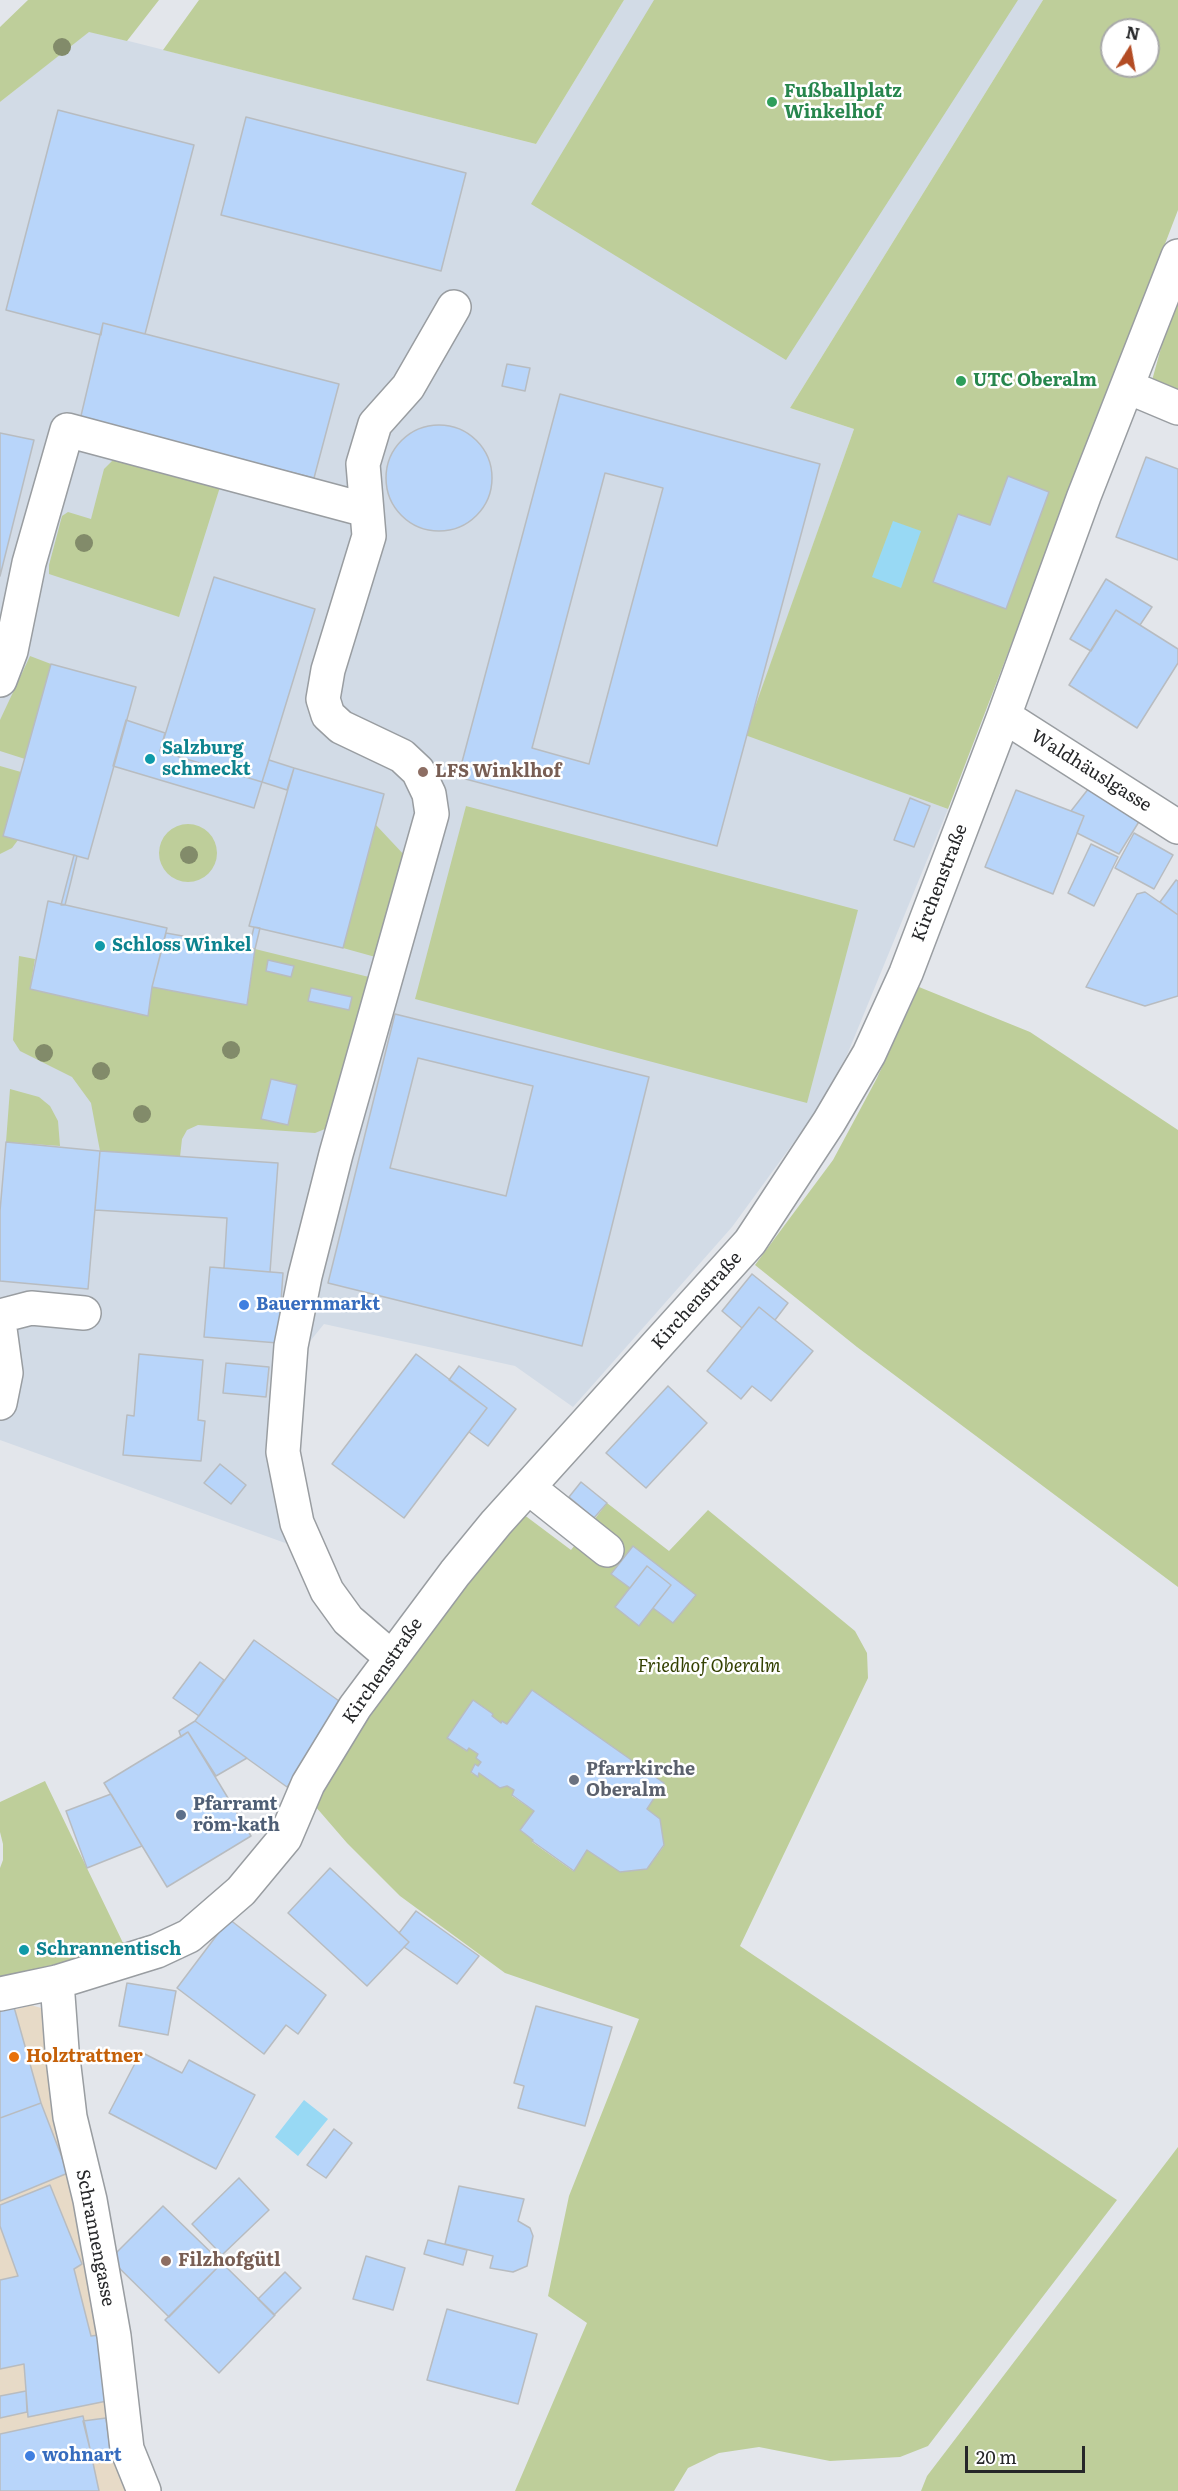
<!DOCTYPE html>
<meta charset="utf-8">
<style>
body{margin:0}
#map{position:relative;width:1178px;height:2491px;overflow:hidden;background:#e3e6eb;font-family:Literata,serif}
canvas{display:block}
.north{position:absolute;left:1100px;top:18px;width:60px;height:60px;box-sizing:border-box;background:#fff;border:2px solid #a8a9a9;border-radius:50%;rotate:11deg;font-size:16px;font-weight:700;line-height:24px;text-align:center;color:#262729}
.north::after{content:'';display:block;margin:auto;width:21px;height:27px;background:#b34c24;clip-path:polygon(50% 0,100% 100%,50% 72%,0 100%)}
.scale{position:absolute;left:965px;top:2446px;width:120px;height:27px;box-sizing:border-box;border:3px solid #262729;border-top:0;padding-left:8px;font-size:18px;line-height:21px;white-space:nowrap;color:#262729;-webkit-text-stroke:4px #fff;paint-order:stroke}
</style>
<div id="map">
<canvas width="1178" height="2491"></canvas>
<div class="north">N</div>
<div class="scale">20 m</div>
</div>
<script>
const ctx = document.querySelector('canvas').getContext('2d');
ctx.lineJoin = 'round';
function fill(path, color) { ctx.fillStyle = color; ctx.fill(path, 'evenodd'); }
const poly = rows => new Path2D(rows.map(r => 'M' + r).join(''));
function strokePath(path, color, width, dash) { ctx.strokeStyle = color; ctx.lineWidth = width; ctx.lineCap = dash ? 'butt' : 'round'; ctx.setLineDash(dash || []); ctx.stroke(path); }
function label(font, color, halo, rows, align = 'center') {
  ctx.font = font + ' Literata,serif'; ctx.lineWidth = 5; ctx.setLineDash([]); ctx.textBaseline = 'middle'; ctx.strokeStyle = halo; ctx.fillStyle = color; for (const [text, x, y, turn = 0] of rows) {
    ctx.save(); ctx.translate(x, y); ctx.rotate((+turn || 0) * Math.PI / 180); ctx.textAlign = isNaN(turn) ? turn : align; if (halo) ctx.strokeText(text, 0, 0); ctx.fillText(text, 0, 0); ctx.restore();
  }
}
fill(poly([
 [31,2005,41,2008,130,2491,0,2491,0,2014]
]), '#e7dac7');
fill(poly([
 [624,0,1043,0,790,408,854,429,746,734,948,809,847,1055,813,1116,732,1227,590,1388,573,1407,515,1366,324,1324,298,1356,290,1406,305,1524,288,1544,0,1440,0,102,89,31,536,144]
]), '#d2dbe6');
fill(poly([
 [28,0,159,0,127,41,89,32,0,102,0,27],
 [199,0,624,0,536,144,163,50],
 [654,0,1018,0,786,360,531,204],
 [1043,0,1178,0,1178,210,948,809,745,735,854,429,790,408],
 [1112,30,1148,30,1148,66,1112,66],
 [1178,287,1178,396,1151,384],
 [121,458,220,487,179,617,49,574,49,565,62,516,68,512,91,519,104,469,113,460],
 [30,656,51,664,25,759,0,751,0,720],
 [0,766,21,772,18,840,12,848,0,854],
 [466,806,858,910,807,1103,415,999],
 '159 853a29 29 0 1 1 58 0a29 29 0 1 1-58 0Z',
 [376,825,406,857,379,958,343,948],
 [255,949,369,977,330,1127,315,1133,198,1125,187,1130,182,1139,180,1157,100,1151,91,1103,72,1077,20,1051,13,1040,19,956,35,959,30,989,147,1016,152,987,247,1005],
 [919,987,1030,1032,1178,1130,1178,1587,857,1347,755,1265,833,1160,877,1078],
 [10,1089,39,1097,50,1106,58,1121,60,1146,6,1142],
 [607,1503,669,1551,708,1510,855,1631,867,1653,868,1678,740,1946,1117,2200,928,2446,900,2457,830,2461,759,2447,719,2453,688,2468,674,2491,515,2491,587,2323,548,2296,569,2196,639,2019,505,1973,400,1896,347,1843,315,1806,358,1733,459,1590,523,1514,571,1550],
 [532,1690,664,1783,647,1809,660,1819,664,1846,647,1869,620,1872,587,1850,573,1871,532,1842,533,1840,521,1831,534,1811,512,1796,514,1790,507,1786,500,1788,479,1773,478,1776,471,1773,475,1765,478,1766,481,1762,476,1758,478,1754,469,1748,466,1751,447,1738,473,1700,493,1714,492,1716,501,1723,503,1722,507,1724],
 [45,1781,124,1945,0,1980,0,1868,3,1860,3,1844,0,1832,0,1802],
 [1178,2147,1178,2491,921,2491,927,2476]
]), '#bece9a');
fill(poly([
 [893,521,921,531,901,588,872,577],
 [304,2100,328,2119,298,2156,275,2137]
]), '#98d9f4');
const building = poly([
 [58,110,194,145,145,334,103,323,101,335,6,310,58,110],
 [246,117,466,173,441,271,221,215,246,117],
 [103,323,339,384,314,478,80,420,103,323],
 [507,364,530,368,525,391,502,386,507,364],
 [560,394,820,464,717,846,458,777,560,394],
 [605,473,663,488,589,764,532,748,605,473],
 '386 478a53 53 0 1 1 106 0a53 53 0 1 1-106 0Z',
 [0,433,34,440,0,576,0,433],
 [1146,457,1178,469,1178,560,1116,537,1146,457],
 [1008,476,1049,492,1006,609,933,582,958,514,990,525,1008,476],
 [214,577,315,609,262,782,160,751,214,577],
 [1106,579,1152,607,1140,625,1116,610,1091,651,1070,639,1106,579],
 [1116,610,1178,649,1178,663,1137,728,1069,685,1116,610],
 [51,664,136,687,88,859,3,836,51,664],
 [126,720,165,733,160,751,262,782,254,808,113,766,126,720],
 [269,760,294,768,287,790,262,782,269,760],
 [294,768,384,794,343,948,249,926,294,768],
 [1089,788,1140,820,1119,854,1077,833,1084,816,1071,811,1089,788],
 [1016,790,1084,816,1053,894,985,867,1016,790],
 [910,798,930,806,914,847,894,840,910,798],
 [1134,833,1173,855,1154,889,1115,868,1134,833],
 [1091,844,1118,857,1094,906,1068,893,1091,844],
 [74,855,77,856,71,881,65,905,61,905,74,855],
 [1176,880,1178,881,1178,915,1160,902,1176,880],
 [1145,892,1178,915,1178,996,1145,1006,1086,987,1137,894,1145,892],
 [48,901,167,928,152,987,148,1016,30,989,48,901],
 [254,927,260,928,255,949,249,948,254,927],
 [166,933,255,949,247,1005,152,987,166,933],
 [268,960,294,966,291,977,266,971,268,960],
 [311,988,352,997,349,1010,308,1001,311,988],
 [395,1014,649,1077,582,1346,328,1283,395,1014],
 [418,1058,533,1086,506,1196,390,1168,418,1058],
 [271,1079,297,1085,288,1125,261,1119,271,1079],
 [6,1142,100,1151,88,1289,0,1281,0,1211,6,1142],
 [100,1151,278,1163,270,1272,224,1268,227,1218,95,1210,100,1151],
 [210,1267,283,1273,278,1343,204,1337,210,1267],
 [752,1274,788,1303,775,1320,759,1307,742,1328,722,1311,752,1274],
 [759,1307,813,1351,771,1401,752,1386,741,1399,707,1371,759,1307],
 [139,1354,203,1360,198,1420,205,1421,201,1461,123,1455,127,1415,134,1416,139,1354],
 [416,1354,487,1408,404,1518,332,1464,416,1354],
 [226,1363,269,1367,266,1397,223,1393,226,1363],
 [459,1366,516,1409,488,1446,469,1432,487,1408,449,1380,459,1366],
 [668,1386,707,1423,646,1488,606,1453,668,1386],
 [220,1464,246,1485,231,1504,204,1483,220,1464],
 [581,1482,607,1503,594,1518,569,1497,581,1482],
 [633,1546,696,1595,673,1623,653,1608,671,1585,647,1566,630,1588,611,1574,633,1546],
 [647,1566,671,1585,639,1626,615,1607,647,1566],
 [254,1640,346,1706,287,1787,195,1721,254,1640],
 [200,1662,224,1680,199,1716,173,1698,200,1662],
 [532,1690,664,1783,647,1809,660,1819,664,1845,647,1869,620,1872,587,1850,574,1871,532,1841,533,1840,520,1830,534,1811,512,1795,514,1790,507,1786,500,1788,479,1773,478,1777,471,1772,475,1764,478,1766,481,1762,476,1758,478,1754,469,1748,467,1751,447,1738,473,1700,493,1714,492,1716,501,1723,502,1721,507,1724,532,1690],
 [195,1721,247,1758,216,1776,188,1732,181,1737,179,1731,195,1721],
 [188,1732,251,1836,167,1887,104,1783,188,1732],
 [111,1794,142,1846,87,1868,66,1811,111,1794],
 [330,1868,409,1942,367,1986,288,1913,330,1868],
 [416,1911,479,1956,457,1984,404,1947,409,1942,399,1933,416,1911],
 [229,1919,326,1995,298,2034,286,2025,264,2054,177,1988,229,1919],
 [127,1983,176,1991,168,2035,119,2026,127,1983],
 [536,2006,612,2027,585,2126,518,2108,524,2086,514,2083,536,2006],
 [14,2007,41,2103,0,2118,0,2011,14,2007],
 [141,2052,182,2073,189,2060,255,2095,216,2169,109,2113,141,2052],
 [41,2103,68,2173,0,2201,0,2118,41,2103],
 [334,2129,352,2143,326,2178,307,2165,334,2129],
 [239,2178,269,2210,222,2255,192,2224,239,2178],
 [50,2185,82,2264,74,2269,91,2336,99,2335,107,2401,28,2417,24,2364,0,2369,0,2280,18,2276,0,2226,0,2205,50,2185],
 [459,2186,524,2199,518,2221,530,2228,533,2236,527,2266,513,2272,490,2268,493,2256,445,2244,459,2186],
 [163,2206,222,2263,169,2317,110,2259,163,2206],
 [428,2240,467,2250,463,2265,424,2254,428,2240],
 [366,2256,405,2268,393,2310,353,2299,366,2256],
 [222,2263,275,2315,219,2373,165,2320,222,2263],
 [285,2272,301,2288,274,2315,258,2299,285,2272],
 [447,2309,537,2334,518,2404,427,2380,447,2309],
 [26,2391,27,2412,0,2418,0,2396,26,2391],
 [83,2416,99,2491,0,2491,0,2434,83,2416],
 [106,2418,111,2457,93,2461,83,2421,106,2418]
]);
fill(building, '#b8d5fa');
strokePath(building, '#b8bcc0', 1.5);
const minor = poly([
 [1128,387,1178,408],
 [0,680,11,651,29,563,67,430,366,510],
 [1004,716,1178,827],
 [0,1316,31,1308,84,1313],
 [0,1329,6,1373,0,1403],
 [529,1488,607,1550],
 [391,1657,348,1620,327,1591,297,1523,283,1452,291,1346,305,1276,336,1154,432,814,429,794,418,771,402,756,341,727,328,715,323,699,328,670,369,536,363,464,375,424,408,387,454,307],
 [57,1982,62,2050,70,2117,90,2200,114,2336,127,2449,144,2491],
 [0,1994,57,1982,157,1951,189,1936,241,1891,285,1838,308,1784,355,1707,455,1573,496,1523,750,1242,829,1122,869,1054,906,973,1004,716,1084,496,1178,256]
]);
strokePath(minor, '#999da1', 36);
strokePath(minor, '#fff', 33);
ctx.fillStyle = '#828b6a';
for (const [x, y] of [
 [62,47],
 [84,543],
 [189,855],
 [231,1050],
 [44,1053],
 [101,1071],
 [142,1114]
]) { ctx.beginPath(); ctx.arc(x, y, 9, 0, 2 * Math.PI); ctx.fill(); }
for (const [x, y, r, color] of [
 [772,102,6,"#2e9e5b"],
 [961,381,6,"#2e9e5b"],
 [150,759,6,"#0f9aa8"],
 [423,772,6,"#8d6e63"],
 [100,946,6,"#0f9aa8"],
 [244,1305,6,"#3f7fe0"],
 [574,1780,6,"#6b7280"],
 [181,1815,6,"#5c6f8a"],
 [24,1950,6,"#0f9aa8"],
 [14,2057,6,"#e8710a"],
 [166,2261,6,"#8d6e63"],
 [30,2456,6,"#3f7fe0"]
]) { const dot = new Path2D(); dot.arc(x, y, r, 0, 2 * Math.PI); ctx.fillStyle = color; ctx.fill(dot); strokePath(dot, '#fff', 2); }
label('bold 18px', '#27864d', '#fff', [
 ["Fußballplatz",784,92],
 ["Winkelhof",784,113],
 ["UTC Oberalm",973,381]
], 'left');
label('bold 18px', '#0d838f', '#fff', [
 ["Salzburg",162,749],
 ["schmeckt",162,770],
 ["Schloss Winkel",112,946],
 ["Schrannentisch",36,1950]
], 'left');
label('18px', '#262729', '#fff', [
 ["Waldhäuslgasse",1091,771,32],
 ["Kirchenstraße",940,883,-69],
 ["Kirchenstraße",697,1301,-48],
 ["Kirchenstraße",383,1671,-55],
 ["Schrannengasse",95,2238,79]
]);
label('bold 18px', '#785e54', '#fff', [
 ["LFS Winklhof",435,772],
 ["Filzhofgütl",178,2261]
], 'left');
label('bold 18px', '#366cbe', '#fff', [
 ["Bauernmarkt",256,1305],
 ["wohnart",42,2456]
], 'left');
label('italic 18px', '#334000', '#fff', [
 ["Friedhof Oberalm",709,1667]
]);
label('bold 18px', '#5b616d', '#fff', [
 ["Pfarrkirche",586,1770],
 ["Oberalm",586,1791]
], 'left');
label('bold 18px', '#4e5e75', '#fff', [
 ["Pfarramt",193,1805],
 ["röm-kath",193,1826]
], 'left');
label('bold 18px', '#c56008', '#fff', [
 ["Holztrattner",26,2057]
], 'left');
</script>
